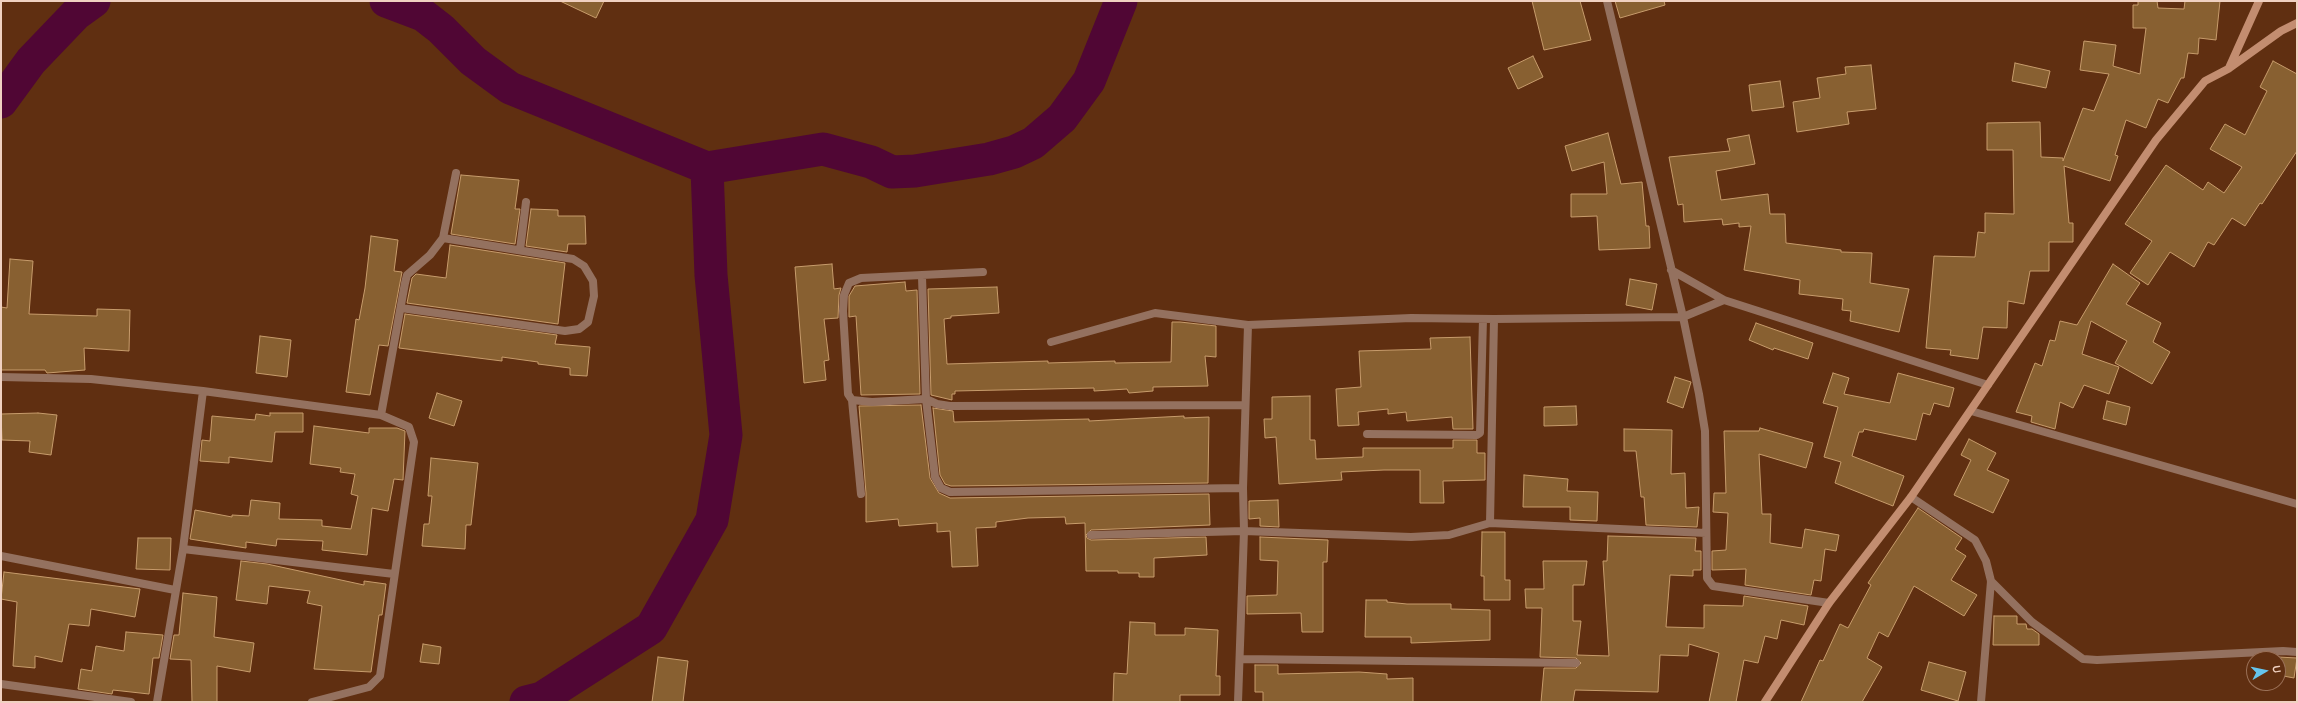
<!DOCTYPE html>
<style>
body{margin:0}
#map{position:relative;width:2298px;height:703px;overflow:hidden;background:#602f11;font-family:Quicksand,sans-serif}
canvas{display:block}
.frame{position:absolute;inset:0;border:2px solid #f0d1c1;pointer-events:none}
.north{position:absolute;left:2246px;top:651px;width:40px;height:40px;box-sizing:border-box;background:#602f11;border:1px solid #9a7057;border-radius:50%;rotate:81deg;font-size:11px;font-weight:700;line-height:16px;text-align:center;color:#f0d1c1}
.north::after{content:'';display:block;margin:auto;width:14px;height:18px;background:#65c5ee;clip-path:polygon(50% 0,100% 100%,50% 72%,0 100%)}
</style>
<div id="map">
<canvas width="2298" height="703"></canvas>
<div class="frame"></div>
<div class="north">U</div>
</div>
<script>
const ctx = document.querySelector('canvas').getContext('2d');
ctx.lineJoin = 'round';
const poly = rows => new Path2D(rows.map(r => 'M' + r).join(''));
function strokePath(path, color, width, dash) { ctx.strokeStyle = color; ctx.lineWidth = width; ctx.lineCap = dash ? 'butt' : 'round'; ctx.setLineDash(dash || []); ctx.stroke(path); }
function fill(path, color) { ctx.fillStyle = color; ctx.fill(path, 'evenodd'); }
strokePath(poly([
 [386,1,423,15,441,29,473,61,510,88,707,168,823,149,871,162,892,172,915,171,989,159,1014,152,1033,143,1062,118,1089,81,1121,1],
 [1,102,31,61,76,14,94,1],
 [526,702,542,698,651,628,712,520,726,435,711,275,707,168]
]), '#500634', 33);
const building = poly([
 [560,1,604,1,596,18,560,1],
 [1532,1,1580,1,1591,40,1544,50,1532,1],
 [1615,1,1664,1,1665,5,1620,18,1615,1],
 [2138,1,2157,1,2158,8,2184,9,2185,1,2220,1,2216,40,2199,38,2198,54,2188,53,2184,78,2181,78,2168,103,2158,99,2146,128,2126,120,2115,155,2118,156,2110,181,2064,166,2069,223,2073,223,2073,242,2049,242,2049,271,2030,271,2024,304,2008,301,2007,328,1983,327,1978,359,1950,355,1951,350,1926,348,1934,256,1975,257,1978,232,1985,233,1985,213,2014,214,2013,150,1987,150,1987,123,2040,122,2041,157,2063,158,2063,161,2083,108,2094,111,2109,74,2080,70,2084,41,2116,45,2113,66,2140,74,2146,28,2133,28,2133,5,2138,5,2138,1],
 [1533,56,1543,77,1518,89,1508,68,1533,56],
 [2273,61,2297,74,2297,151,2262,204,2260,203,2245,226,2232,218,2214,245,2208,242,2194,267,2170,252,2148,285,2130,273,2152,241,2125,224,2166,165,2203,190,2208,182,2224,193,2242,167,2210,149,2225,124,2245,135,2267,91,2260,87,2273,61],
 [2015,63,2050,71,2046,88,2012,81,2015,63],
 [1871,65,1876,109,1847,112,1849,124,1797,132,1793,102,1820,98,1817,78,1846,74,1845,67,1871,65],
 [1780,81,1784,107,1752,111,1749,85,1780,81],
 [1608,133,1621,184,1642,182,1646,226,1649,226,1650,248,1599,250,1597,216,1571,217,1571,194,1607,194,1604,162,1572,171,1565,146,1608,133],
 [1749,135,1755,164,1716,171,1721,200,1768,194,1770,214,1785,214,1786,243,1841,250,1841,252,1872,253,1870,283,1909,289,1899,332,1850,321,1851,311,1842,310,1843,299,1799,294,1800,280,1744,270,1751,226,1739,227,1739,223,1723,225,1722,219,1684,222,1683,204,1678,205,1669,157,1730,151,1727,139,1749,135],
 [461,175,519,180,515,209,520,209,515,244,451,234,461,175],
 [531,209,558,210,558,216,585,216,586,244,568,244,567,252,526,246,531,209],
 [371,236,398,240,394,271,402,272,388,346,379,345,370,395,346,392,356,319,359,320,365,288,371,236],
 [450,245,565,263,558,324,407,303,412,278,416,274,446,278,450,245],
 [10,259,33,261,29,314,97,316,97,309,130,310,129,351,84,348,85,370,47,373,45,370,1,370,1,307,7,308,10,259],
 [832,264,834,289,841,288,839,295,838,318,824,319,829,360,824,361,826,380,804,383,795,267,832,264],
 [2113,264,2140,283,2126,304,2161,323,2153,342,2170,352,2152,384,2115,363,2127,341,2091,321,2082,354,2119,367,2109,394,2084,385,2073,408,2060,402,2055,429,2031,422,2032,416,2016,412,2035,363,2042,366,2050,340,2055,341,2060,321,2077,325,2113,264],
 [1630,279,1657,284,1652,310,1626,305,1630,279],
 [905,282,906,291,917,290,920,394,861,395,856,316,849,317,849,296,855,286,905,282],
 [997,287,999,313,951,316,951,318,944,319,947,364,1048,361,1048,363,1115,361,1115,363,1171,362,1172,322,1180,322,1216,326,1216,357,1205,356,1208,386,1153,387,1153,391,1129,393,1127,389,1094,391,1094,388,955,391,955,394,952,394,952,400,931,395,928,289,997,287],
 [405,314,557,335,555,344,590,347,587,376,570,375,570,368,538,364,538,362,502,357,502,361,399,348,405,314],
 [1756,323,1813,343,1808,359,1774,348,1773,350,1749,340,1756,323],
 [260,336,291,340,287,377,256,373,260,336],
 [1470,337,1473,429,1453,429,1452,417,1407,421,1406,412,1388,414,1388,409,1358,412,1359,425,1338,426,1336,389,1361,387,1359,351,1431,349,1430,338,1470,337],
 [1833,373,1849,378,1844,394,1890,403,1898,373,1954,388,1949,407,1934,403,1930,415,1923,413,1916,440,1864,429,1863,432,1859,432,1852,456,1904,476,1893,506,1835,483,1841,462,1824,457,1838,407,1823,403,1833,373],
 [1675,377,1691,382,1683,408,1667,402,1675,377],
 [437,393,462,401,454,426,429,418,437,393],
 [1310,396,1310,440,1315,440,1316,459,1363,457,1363,448,1453,448,1453,440,1477,440,1477,453,1485,453,1485,480,1443,481,1444,503,1420,503,1420,470,1384,470,1341,472,1342,480,1279,484,1276,437,1265,438,1264,419,1272,419,1272,397,1310,396],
 [2107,401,2130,407,2126,425,2103,419,2107,401],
 [921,405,930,478,939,493,950,498,1209,494,1210,525,1091,530,1086,535,1087,538,1091,540,1206,537,1207,555,1154,558,1154,577,1139,577,1139,573,1118,573,1118,571,1086,571,1085,523,1066,524,1065,517,1028,518,996,522,996,527,976,528,978,566,952,567,950,531,937,532,937,523,899,526,898,519,866,522,866,493,859,406,921,405],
 [1576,406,1577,425,1544,426,1544,407,1576,406],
 [933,408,953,411,954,422,1089,419,1089,421,1184,416,1184,418,1209,417,1208,483,951,486,945,484,940,475,933,408],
 [38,413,57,415,51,455,29,452,30,441,2,440,1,414,38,413],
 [270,413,303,413,303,432,275,432,272,462,229,457,229,463,200,461,202,440,210,441,212,416,255,420,256,414,270,416,270,413],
 [314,426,369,433,369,428,397,428,405,431,403,480,394,479,388,511,372,508,367,555,322,550,323,541,277,539,276,546,246,542,246,548,190,539,195,510,232,517,232,515,249,516,251,500,280,503,279,519,322,520,322,526,351,529,358,496,351,494,355,474,340,472,341,468,310,464,314,426],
 [1760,428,1813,443,1806,468,1759,454,1762,514,1771,514,1770,543,1802,548,1805,529,1839,535,1836,551,1825,549,1821,581,1814,580,1811,595,1745,585,1746,569,1712,570,1712,551,1726,550,1728,513,1713,512,1714,493,1726,493,1724,431,1759,431,1760,428],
 [1624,429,1672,430,1671,474,1685,473,1686,508,1699,507,1697,527,1646,525,1644,497,1641,497,1636,451,1624,451,1624,429],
 [1969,439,1996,453,1987,470,2009,480,1993,513,1954,495,1971,460,1961,455,1969,439],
 [431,458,478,463,471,525,466,525,465,549,422,546,424,524,429,524,432,496,428,496,431,458],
 [1524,475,1568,479,1567,491,1598,492,1597,521,1570,520,1570,507,1523,507,1524,475],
 [1278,500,1279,527,1260,526,1260,518,1249,519,1249,501,1278,500],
 [1918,508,1962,538,1955,549,1966,556,1951,580,1977,595,1964,616,1914,586,1888,637,1879,632,1867,658,1882,667,1862,702,1801,702,1820,660,1823,661,1840,624,1848,628,1871,585,1868,583,1918,508],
 [1482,532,1505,532,1505,580,1510,580,1510,600,1484,600,1484,576,1481,576,1482,532],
 [1608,536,1696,538,1695,551,1701,551,1701,570,1693,570,1693,576,1670,575,1666,627,1704,628,1704,605,1743,606,1744,596,1808,606,1804,625,1781,620,1777,639,1765,636,1758,663,1744,660,1736,702,1709,702,1719,653,1689,644,1688,656,1660,655,1658,692,1575,690,1573,702,1541,702,1544,668,1576,668,1581,663,1576,658,1540,657,1542,608,1526,608,1525,589,1544,589,1543,561,1587,561,1584,585,1573,585,1573,621,1581,621,1577,655,1609,656,1603,561,1607,561,1608,536],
 [1260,537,1328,540,1327,562,1323,562,1323,632,1302,632,1301,613,1247,614,1247,596,1277,595,1278,561,1260,560,1260,537],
 [138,538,171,538,170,570,136,569,138,538],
 [241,561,267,564,364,585,364,581,386,584,382,615,379,615,371,672,314,669,322,606,307,603,310,591,269,586,267,604,236,600,241,561],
 [4,572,140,589,135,617,91,609,89,626,69,624,62,662,35,656,35,668,13,666,17,602,1,599,4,572],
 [183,593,217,597,214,637,254,643,250,672,217,666,217,702,192,702,191,660,170,659,174,635,179,635,183,593],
 [1366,600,1387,600,1387,602,1407,604,1451,604,1451,609,1490,610,1490,640,1411,643,1411,637,1365,637,1366,600],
 [1994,616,2017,616,2017,624,2026,624,2027,629,2032,629,2039,634,2039,645,1993,645,1994,616],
 [1130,622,1155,623,1155,635,1185,635,1185,628,1218,630,1216,676,1220,676,1220,695,1180,695,1180,702,1113,702,1114,673,1127,674,1130,622],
 [126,632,163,635,159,658,153,658,149,694,113,690,112,694,78,689,81,669,92,671,96,646,124,651,126,632],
 [423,644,441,647,439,664,420,662,423,644],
 [658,657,688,661,683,702,652,702,658,657],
 [2278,657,2297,658,2294,678,2278,675,2278,657],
 [1929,662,1966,672,1958,701,1921,690,1929,662],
 [1255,665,1278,665,1278,674,1359,672,1387,674,1387,679,1413,678,1413,702,1263,702,1263,692,1255,692,1255,665]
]);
fill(building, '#886031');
strokePath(building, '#c79c6c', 1);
strokePath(poly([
 [1051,342,1155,313,1248,325]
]), '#94715f', 8);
strokePath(poly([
 [1607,1,1683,317,1699,394,1705,431,1707,578,1713,586,1829,603],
 [443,238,456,173],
 [520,250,526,202],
 [1671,270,1724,300],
 [983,272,861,278,849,283,844,295,843,311,848,394,852,400,872,402,926,399,937,404,950,406,1245,405],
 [922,277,926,399,935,477,941,488,950,492,1243,488],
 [1,377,91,379,203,391,381,415,409,427,414,442,380,676,369,687,312,702],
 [852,400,861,494],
 [1971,411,2297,504],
 [381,415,405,283,407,275,430,255,443,238,573,259,584,266,593,281,594,296,588,322,579,329,565,331,401,308],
 [1367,434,1477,435,1480,433,1483,319],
 [1911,497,1975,540,1986,561,1991,581,1981,702],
 [1490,523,1494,319],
 [1091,535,1244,531,1411,537,1449,535,1490,523,1706,533],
 [183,549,394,574],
 [1,556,175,590],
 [1991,581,2032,622,2083,659,2097,660,2283,651,2297,652],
 [1240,659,1576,663],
 [1,684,131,702],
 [157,702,183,549,203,391],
 [1238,702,1244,531,1243,488,1248,325,1411,318,1494,319,1683,317,1724,300,1988,385]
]), '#94715f', 8);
strokePath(poly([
 [2229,68,2259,1],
 [1765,702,1829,603,1911,497,2156,140,2205,81,2228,69,2281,31,2297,23]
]), '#c38d70', 8);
</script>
